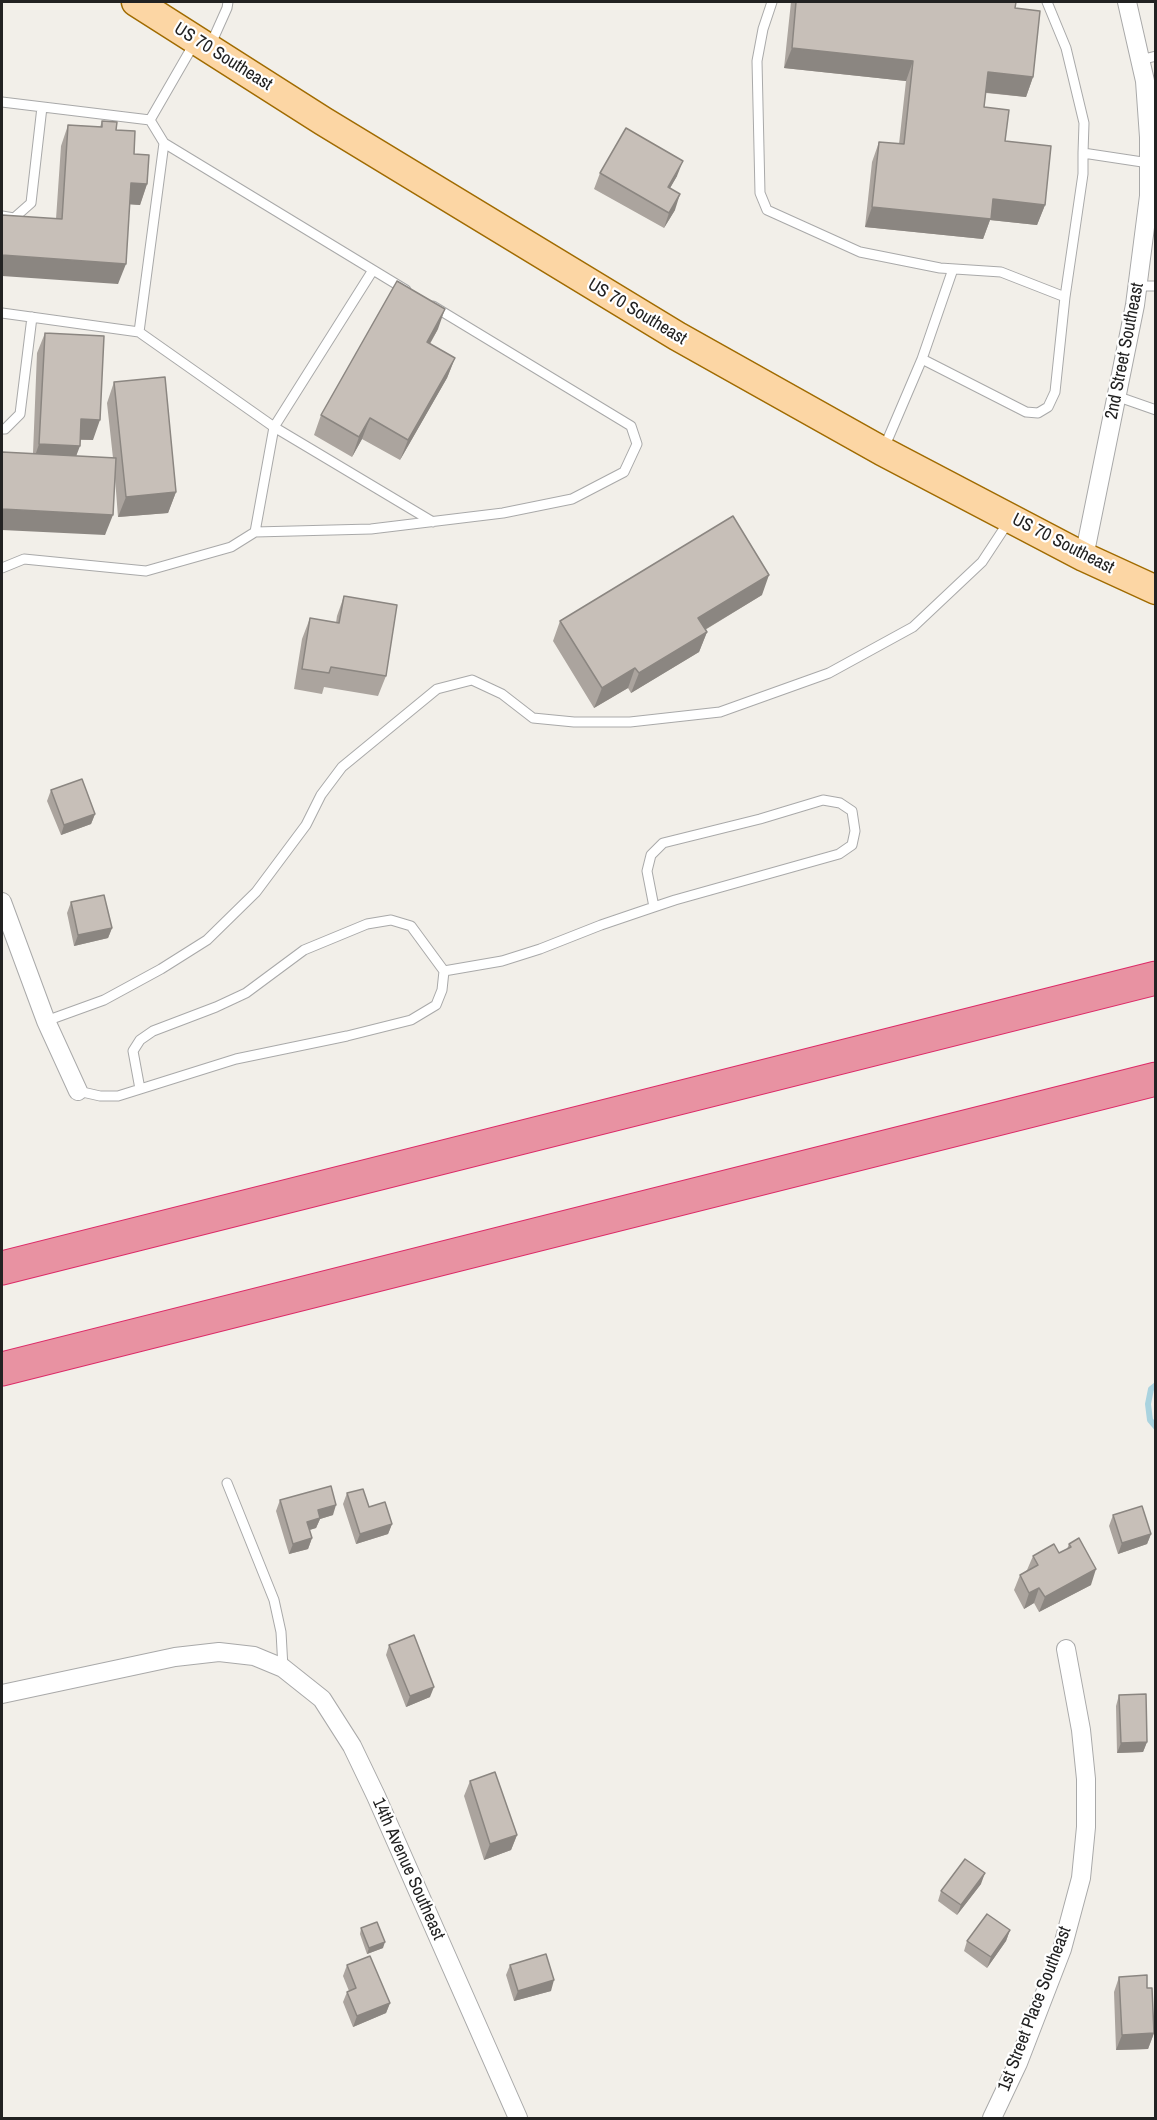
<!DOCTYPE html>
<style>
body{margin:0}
#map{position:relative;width:1157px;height:2120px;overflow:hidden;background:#f2efe9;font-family:"Archivo Narrow",sans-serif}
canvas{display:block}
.frame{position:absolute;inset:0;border:3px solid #222;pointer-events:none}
</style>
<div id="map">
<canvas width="1157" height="2120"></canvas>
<div class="frame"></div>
</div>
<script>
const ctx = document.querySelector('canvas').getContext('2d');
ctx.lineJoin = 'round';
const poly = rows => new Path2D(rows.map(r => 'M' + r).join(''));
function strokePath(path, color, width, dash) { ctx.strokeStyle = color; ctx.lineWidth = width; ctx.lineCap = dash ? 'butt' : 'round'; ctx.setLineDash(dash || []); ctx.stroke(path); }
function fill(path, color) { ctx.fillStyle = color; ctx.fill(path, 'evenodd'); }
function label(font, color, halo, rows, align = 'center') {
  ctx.font = font + ' "Archivo Narrow",sans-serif'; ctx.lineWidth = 4.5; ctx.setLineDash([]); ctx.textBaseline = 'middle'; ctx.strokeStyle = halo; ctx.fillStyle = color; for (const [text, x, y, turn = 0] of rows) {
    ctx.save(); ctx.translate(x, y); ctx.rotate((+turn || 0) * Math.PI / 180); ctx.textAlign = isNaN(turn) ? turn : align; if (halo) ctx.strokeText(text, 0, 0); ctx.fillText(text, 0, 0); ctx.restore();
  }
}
strokePath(poly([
 [1156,1385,1151,1389,1148,1404,1150,1420,1156,1427]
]), '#aad3df', 6);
const lane = poly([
 [772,2,763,29,757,61,760,193,767,210,860,252,940,268,1001,272,1065,297],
 [1047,2,1066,48,1084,123,1083,153],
 [210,46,227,8,228,2],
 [1140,60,1156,56],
 [2,102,150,120],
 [164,143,406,290],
 [2,216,14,218,31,203,42,107],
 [373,270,274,427,433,522],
 [1138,286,1156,286],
 [2,313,139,332,274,427,255,532],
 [139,332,164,143,150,120,195,42],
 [922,359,953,269],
 [1116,396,1156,410],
 [2,429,5,429,20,414,32,317],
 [884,448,922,359,1026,412,1038,413,1048,407,1055,392,1065,297,1083,174,1083,153,1149,163],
 [2,568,24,559,146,571,231,547,255,532,371,529,503,513,572,499,624,472,637,444,631,426,433,306],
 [444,971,502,961,540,949,601,925,654,907,675,900,839,854,852,845,855,831,852,811,840,803,823,800,760,819,663,843,651,855,647,871,654,907],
 [46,1021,104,1000,161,969,207,940,256,892,306,825,321,795,342,767,437,689,472,680,502,694,533,718,574,722,630,722,720,712,829,673,913,627,982,562,1009,521],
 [78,1091,100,1096,118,1096,236,1059,347,1036,411,1020,436,1005,442,990,444,971,411,926,391,920,367,924,304,950,246,993,216,1007,153,1031,140,1040,133,1051,140,1089],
 [227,1483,274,1600,281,1632,283,1668]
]);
const street = poly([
 [1084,557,1135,305,1149,196,1149,137,1145,81,1127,2],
 [2,902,46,1021,78,1091],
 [2,1694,175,1657,219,1652,254,1656,283,1668,322,1699,352,1746,376,1796,518,2118],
 [992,2118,1018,2063,1062,1949,1081,1878,1086,1827,1086,1779,1081,1730,1066,1649]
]);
const primary = poly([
 [136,2,323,121,677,336,882,451,1084,557,1156,590]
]);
const highway = poly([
 [2,1268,1156,978],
 [2,1369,1156,1079]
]);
strokePath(lane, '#a9a9a9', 11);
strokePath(street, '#a9a9a9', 20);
strokePath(primary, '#a06b00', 31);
strokePath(highway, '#dc2a67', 35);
strokePath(lane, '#fff', 9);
strokePath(street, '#fff', 18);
strokePath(primary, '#fcd6a4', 28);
strokePath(highway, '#e892a2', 33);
fill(poly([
 [791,2,1016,2,1015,8,1033,77,1026,97,986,93,984,107,1045,205,1037,225,990,220,983,239,865,227,872,162,879,142,899,144,906,81,784,68],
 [102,121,116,130,134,154,147,184,140,205,130,204,118,284,56,219,61,146,68,125,100,127],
 [600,173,677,176,670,188,675,210,664,228,594,189],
 [438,329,430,344,455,358,447,378,400,460,362,439,352,457,314,435,321,415],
 [45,333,93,440,80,440,76,456,113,458,107,403,114,382,176,492,168,513,118,517,115,478,105,535,33,453,37,353],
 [762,595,705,630,707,632,699,652,631,693,628,688,594,708,553,641,560,621],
 [344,596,386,676,378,696,324,687,322,694,294,689,302,639,310,618,336,623,337,616],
 [51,790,95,814,91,824,61,835,47,801],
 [71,902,112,928,108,938,74,946,67,913],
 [347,1493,392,1524,388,1534,356,1544,343,1504],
 [280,1500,333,1515,320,1519,316,1528,309,1530,312,1538,308,1549,289,1554,276,1511],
 [1113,1515,1151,1534,1147,1544,1118,1554,1109,1526],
 [1069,1544,1091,1585,1039,1612,1034,1603,1024,1609,1014,1590,1020,1575,1027,1570,1033,1556,1059,1553,1067,1549],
 [389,1645,430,1697,406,1707,386,1655],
 [1119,1695,1147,1742,1143,1752,1117,1753,1116,1706],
 [470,1781,517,1835,511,1850,484,1860,464,1796],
 [981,1884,957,1915,938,1901,941,1891],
 [361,1928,383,1948,367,1954,360,1934],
 [1010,1930,1006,1941,987,1968,964,1951,967,1941],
 [347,1965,390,2003,386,2013,353,2027,343,2002,347,1992,349,1991,343,1976],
 [510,1965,551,1991,514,2001,506,1975],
 [1119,1977,1147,1988,1154,2033,1148,2049,1116,2050,1114,1992]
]), '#aba49e');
fill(poly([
 [792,48,913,61,906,81,784,68],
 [988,72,1033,77,1026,97,981,92],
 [683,161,677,176,662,202,668,187],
 [131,183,147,184,140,205,124,204],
 [680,194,675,210,664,228,669,213],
 [993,199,1045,205,1037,225,990,220,983,239,865,227,872,207],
 [2,255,126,264,118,284,2,276],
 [445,309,438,329,419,362,427,342],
 [455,358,447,378,400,460,408,440],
 [370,418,362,439,352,457,359,437],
 [81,419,100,420,93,440,73,439],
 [39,444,80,446,72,467,32,465],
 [176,492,168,513,118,517,126,497],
 [2,509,113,515,105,535,2,530],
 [769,575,762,595,691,638,698,618],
 [707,632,699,652,631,693,639,673],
 [635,668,628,688,594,708,602,688],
 [95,814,91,824,61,835,64,825],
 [112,928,108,938,74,946,78,935],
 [336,1505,333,1515,320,1519,316,1528,303,1532,307,1522,318,1510],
 [392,1524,388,1534,356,1544,360,1534],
 [1151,1534,1147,1544,1118,1554,1122,1543],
 [312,1538,308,1549,289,1554,293,1544],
 [1096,1569,1091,1585,1039,1612,1045,1597],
 [1039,1588,1034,1603,1024,1609,1029,1593],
 [434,1687,430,1697,406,1707,410,1696],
 [1147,1742,1143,1752,1117,1753,1121,1743],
 [517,1835,511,1850,484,1860,490,1844],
 [985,1873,981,1884,957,1915,961,1905],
 [1010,1930,1006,1941,987,1968,991,1957],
 [385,1942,383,1948,367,1954,369,1948],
 [554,1980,551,1991,514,2001,518,1991],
 [390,2003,386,2013,353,2027,357,2016],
 [1154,2033,1148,2049,1116,2050,1122,2035]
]), '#8b8681');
const building = poly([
 [796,2,1016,2,1015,8,1040,11,1033,77,988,72,984,107,1009,110,1005,141,1051,146,1045,205,993,199,991,219,872,207,879,142,904,144,913,61,792,48,796,2],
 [102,121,117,122,116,130,135,131,134,154,149,155,147,184,131,183,126,264,2,255,2,215,62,219,68,125,102,127,102,121],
 [626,128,683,161,668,187,680,194,669,213,600,173,626,128],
 [397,281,445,309,427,342,455,358,408,440,370,418,359,437,321,415,397,281],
 [45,333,104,336,100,420,81,419,80,446,39,444,45,333],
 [165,377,176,492,126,497,114,382,165,377],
 [2,452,116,458,113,515,2,509,2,452],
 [733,516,769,575,698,618,707,632,639,673,635,668,602,688,560,621,733,516],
 [344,596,397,605,386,676,331,667,329,673,302,669,310,618,339,623,344,596],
 [82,779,95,814,64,825,51,790,82,779],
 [104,895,112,928,78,935,71,902,104,895],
 [331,1486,336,1505,318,1510,320,1518,307,1522,312,1538,293,1544,280,1500,331,1486],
 [363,1489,369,1507,385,1502,392,1524,360,1534,347,1493,363,1489],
 [1142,1506,1151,1534,1122,1543,1113,1515,1142,1506],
 [1079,1538,1096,1569,1045,1597,1039,1588,1029,1593,1020,1575,1038,1565,1033,1556,1054,1544,1059,1553,1071,1547,1069,1544,1079,1538],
 [414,1635,434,1687,410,1696,389,1645,414,1635],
 [1146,1694,1147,1742,1121,1743,1119,1695,1146,1694],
 [495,1772,517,1835,490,1844,470,1781,495,1772],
 [965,1859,985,1873,961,1905,941,1891,965,1859],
 [987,1914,1010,1930,991,1957,967,1941,987,1914],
 [377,1922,385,1942,369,1948,361,1928,377,1922],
 [546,1954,554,1980,518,1991,510,1965,546,1954],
 [370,1956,390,2003,357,2016,347,1992,356,1988,347,1965,370,1956],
 [1147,1975,1147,1988,1152,1988,1154,2033,1122,2035,1119,1977,1147,1975]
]);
fill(building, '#c7bfb8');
strokePath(building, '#8b8681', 1.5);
label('18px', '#222', '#fff', [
 ["US 70 Southeast",223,57,32],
 ["US 70 Southeast",637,312,31],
 ["2nd Street Southeast",1125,351,-79],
 ["US 70 Southeast",1063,544,27],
 ["14th Avenue Southeast",408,1869,66],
 ["1st Street Place Southeast",1035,2009,-69]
]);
</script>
